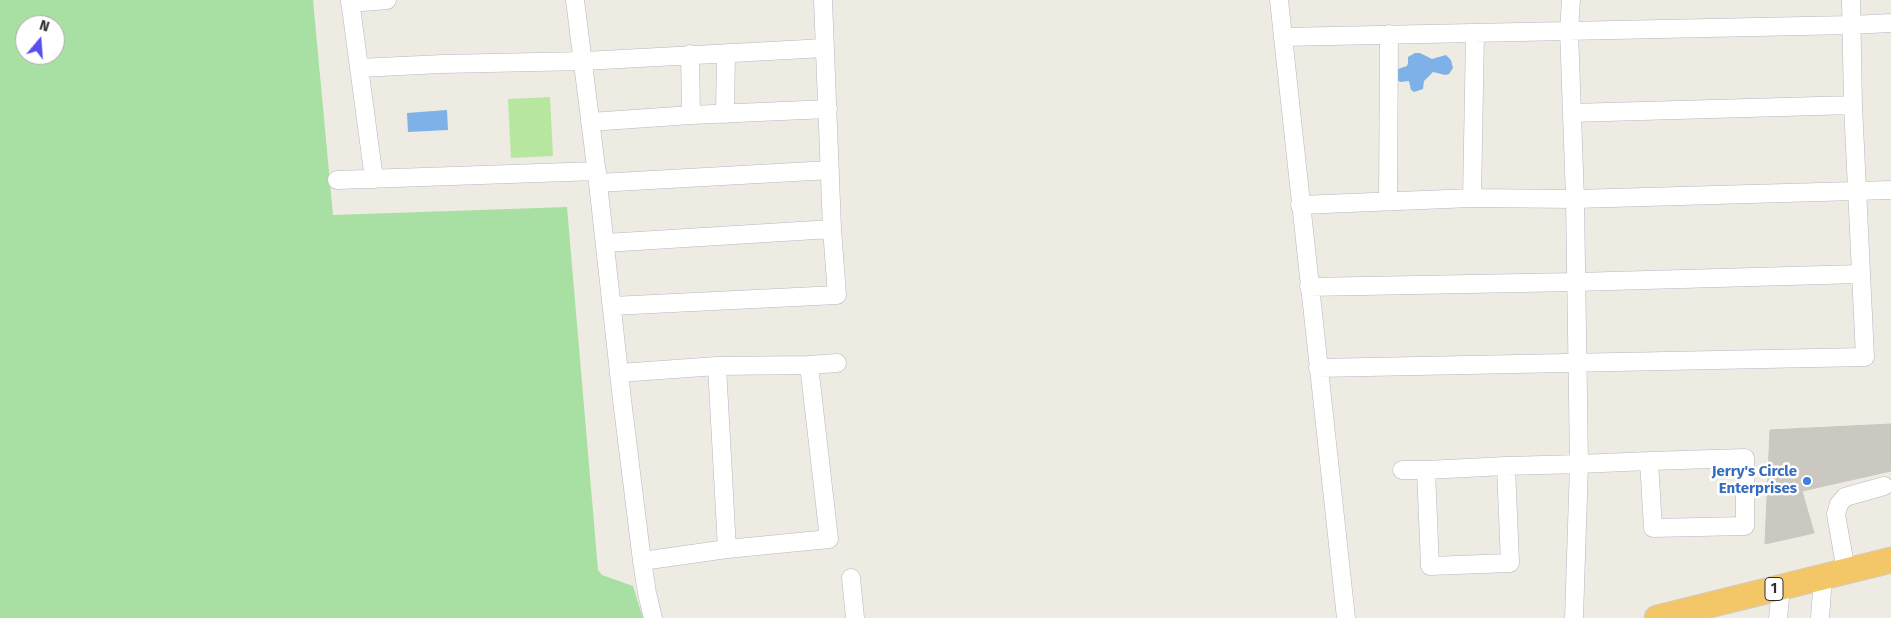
<!DOCTYPE html>
<style>
body{margin:0}
#map{position:relative;width:1891px;height:618px;overflow:hidden;background:#eeece2;font-family:"Fira Sans",sans-serif}
canvas{display:block}
.north{position:absolute;left:15px;top:15px;width:50px;height:50px;box-sizing:border-box;background:#fff;border:1px solid #ababab;border-radius:50%;rotate:18deg;font-size:14px;font-weight:700;line-height:20px;text-align:center;color:#2e2e2e}
.north::after{content:'';display:block;margin:auto;width:18px;height:22px;background:#594fee;clip-path:polygon(50% 0,100% 100%,50% 72%,0 100%)}
</style>
<div id="map">
<canvas width="1891" height="618"></canvas>
<div class="north">N</div>
</div>
<script>
const ctx = document.querySelector('canvas').getContext('2d');
ctx.lineJoin = 'round';
function fill(path, color) { ctx.fillStyle = color; ctx.fill(path, 'evenodd'); }
const poly = rows => new Path2D(rows.map(r => 'M' + r).join(''));
function strokePath(path, color, width, dash) { ctx.strokeStyle = color; ctx.lineWidth = width; ctx.lineCap = dash ? 'butt' : 'round'; ctx.setLineDash(dash || []); ctx.stroke(path); }
function label(font, color, halo, rows, align = 'center') {
  ctx.font = font + ' "Fira Sans",sans-serif'; ctx.lineWidth = 5; ctx.setLineDash([]); ctx.textBaseline = 'middle'; ctx.strokeStyle = halo; ctx.fillStyle = color; for (const [text, x, y, turn = 0] of rows) {
    ctx.save(); ctx.translate(x, y); ctx.rotate((+turn || 0) * Math.PI / 180); ctx.textAlign = isNaN(turn) ? turn : align; if (halo) ctx.strokeText(text, 0, 0); ctx.fillText(text, 0, 0); ctx.restore();
  }
}
fill(poly([
 [0,0,313,0,333,215,567,207,598,570,602,575,633,586,643,618,0,618],
 [25,25,55,25,55,55,25,55]
]), '#a8e0a3');
fill(poly([
 [550,97,553,156,511,158,508,99]
]), '#b7e6a0');
fill(poly([
 [1415,53,1420,53,1432,59,1446,55,1451,60,1453,68,1449,74,1445,75,1433,72,1424,81,1423,89,1414,92,1411,90,1409,81,1400,82,1397,80,1397,75,1398,69,1407,66,1408,63,1408,57],
 [447,110,448,130,408,132,407,113]
]), '#7eb1e7');
const building = poly([
 [1891,424,1891,471,1802,491,1814,533,1765,544,1770,430,1891,424]
]);
fill(building, '#cac8c1');
strokePath(building, '#cac8bb', 1);
const minor = poly([
 [350,0,374,179],
 [575,0,598,183,622,400,642,561,647,593,653,618],
 [1279,0,1346,618],
 [1571,0,1569,30,1575,199,1579,464,1574,618],
 [350,3,387,0],
 [1283,37,1851,25,1891,23],
 [690,54,691,115],
 [359,68,442,64,584,61,825,48],
 [1572,113,1853,105],
 [725,114,726,53],
 [590,122,691,115,828,109],
 [337,180,597,171],
 [598,183,830,170],
 [1472,198,1475,33],
 [1388,201,1389,34],
 [1300,205,1472,198,1575,199,1891,190],
 [605,243,832,229],
 [1309,287,1576,282,1860,274],
 [612,306,837,295,832,229,823,0],
 [809,365,837,363],
 [717,366,727,549],
 [1318,368,1865,357,1853,105,1851,0],
 [619,373,717,366,809,365,829,539,727,549,642,561],
 [1402,470,1426,470,1506,466,1579,464,1649,461,1745,458,1745,526,1653,528,1649,461],
 [1426,470,1430,566,1510,563,1506,466],
 [1846,571,1836,514,1839,504,1845,497,1884,486],
 [851,578,855,618],
 [1778,618,1781,588],
 [1820,618,1823,577]
]);
const highway = poly([
 [1657,618,1891,560]
]);
strokePath(minor, '#b6b5c0', 19);
strokePath(highway, '#cdcdcd', 27);
strokePath(minor, '#fff', 18);
strokePath(highway, '#f3c768', 25);
for (const [x, y, r, color] of [
 [1807,481,5,"#3f7fe0"]
]) { const dot = new Path2D(); dot.arc(x, y, r, 0, 2 * Math.PI); ctx.fillStyle = color; ctx.fill(dot); strokePath(dot, '#fff', 2); }
for (const [x, y, w] of [
 [1774,589,18]
]) { const box = new Path2D(); box.roundRect(x - w / 2, y - 11.5, w, 23, 4); ctx.fillStyle = '#fff'; ctx.fill(box); strokePath(box, '#2e2e2e', 1); }
label('bold 14px', '#2e2e2e', null, [
 ["1",1774,589]
]);
label('bold 15px', '#366cbe', '#fff', [
 ["Jerry's Circle",1797,472],
 ["Enterprises",1797,489]
], 'right');
</script>
